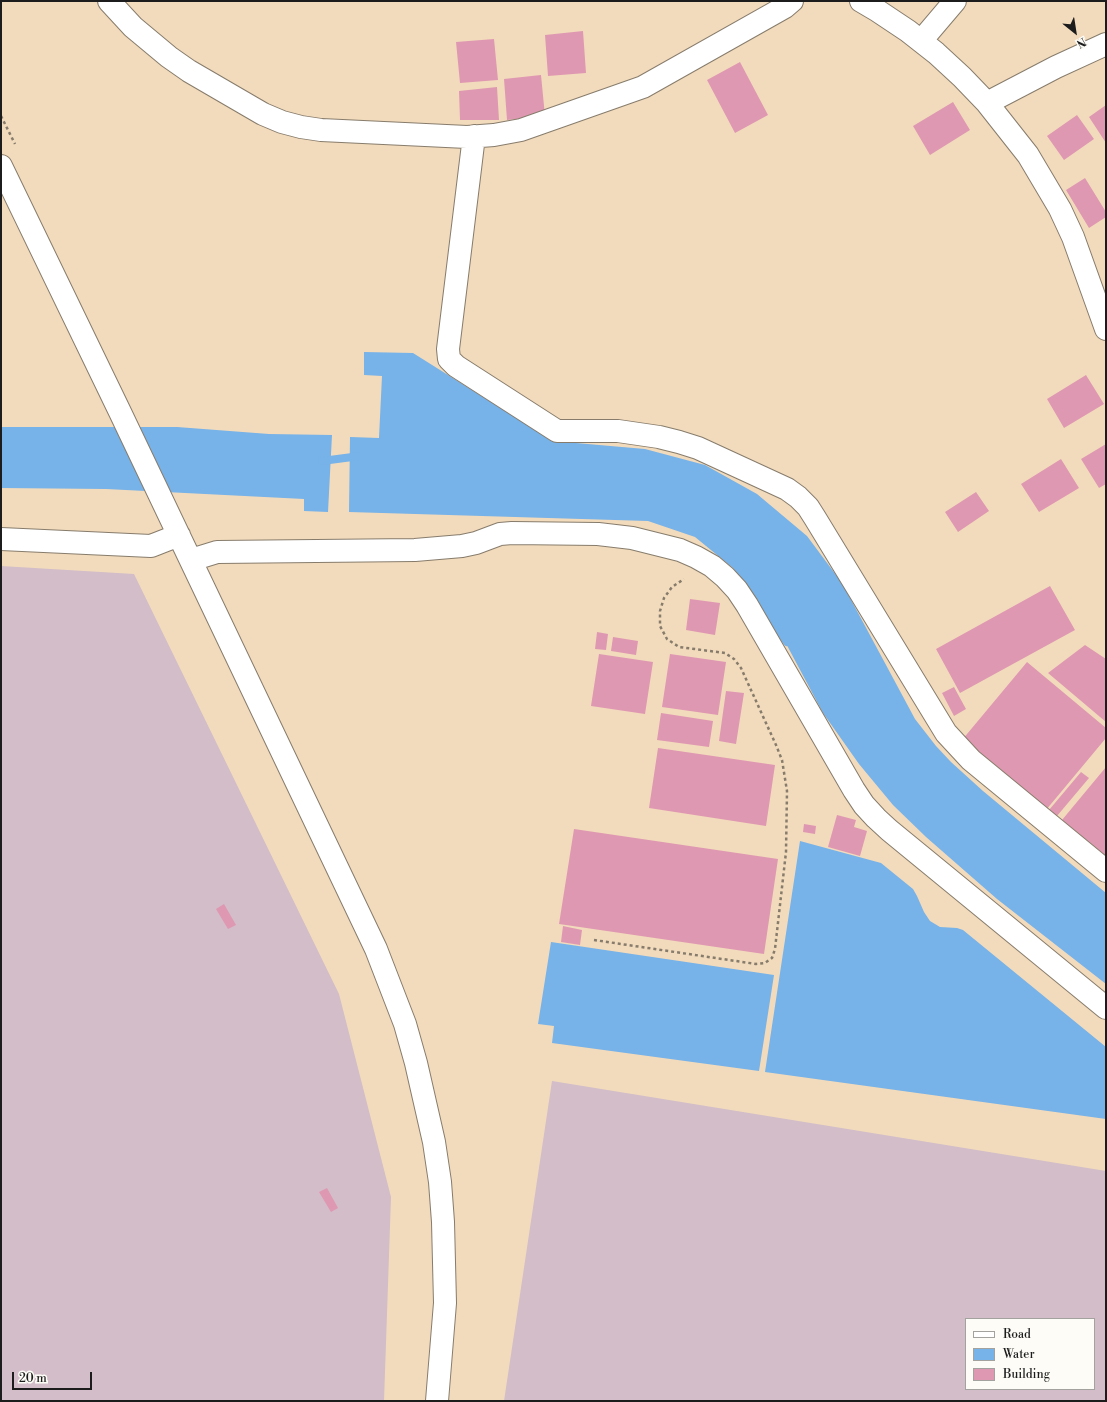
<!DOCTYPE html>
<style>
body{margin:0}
#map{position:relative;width:1107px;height:1402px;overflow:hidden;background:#f2dbbc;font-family:"Libre Bodoni",serif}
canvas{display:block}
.frame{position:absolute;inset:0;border:2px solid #1c1c1c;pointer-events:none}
.legend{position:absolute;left:965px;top:1318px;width:130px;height:72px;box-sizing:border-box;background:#fdfcf7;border:1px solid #a3a29f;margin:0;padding:5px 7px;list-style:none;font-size:12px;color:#1c1c1c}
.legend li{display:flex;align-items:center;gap:8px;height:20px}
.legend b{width:20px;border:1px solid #a3a29f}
.north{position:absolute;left:1055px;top:12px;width:40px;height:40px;-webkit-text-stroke:3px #fdfcf7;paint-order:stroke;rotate:150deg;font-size:11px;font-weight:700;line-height:16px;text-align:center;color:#1c1c1c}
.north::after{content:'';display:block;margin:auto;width:14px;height:18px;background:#1c1c1c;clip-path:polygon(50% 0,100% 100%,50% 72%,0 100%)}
.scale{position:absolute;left:12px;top:1372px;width:80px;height:18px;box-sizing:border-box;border:2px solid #1c1c1c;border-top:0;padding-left:5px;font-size:12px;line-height:14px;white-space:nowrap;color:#1c1c1c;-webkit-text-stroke:3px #fdfcf7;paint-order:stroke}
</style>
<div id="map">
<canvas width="1107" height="1402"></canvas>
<div class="frame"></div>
<ul class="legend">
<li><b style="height:5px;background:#fff"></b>Road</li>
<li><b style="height:11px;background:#77b2e8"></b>Water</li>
<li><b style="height:11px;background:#df98b1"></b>Building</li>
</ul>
<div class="north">N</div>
<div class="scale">20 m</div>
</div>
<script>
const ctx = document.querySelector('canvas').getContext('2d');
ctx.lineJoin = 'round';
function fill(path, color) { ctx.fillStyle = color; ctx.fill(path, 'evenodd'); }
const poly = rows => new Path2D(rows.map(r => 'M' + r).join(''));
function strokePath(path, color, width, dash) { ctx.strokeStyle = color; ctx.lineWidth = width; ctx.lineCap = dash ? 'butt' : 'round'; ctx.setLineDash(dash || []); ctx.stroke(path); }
fill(poly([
 [1,566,134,574,339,994,391,1197,384,1401,1,1401],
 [552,1081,1106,1171,1106,1401,504,1401],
 [966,1319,1094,1319,1094,1389,966,1389]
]), '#d2bdc8');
fill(poly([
 [364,352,413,353,553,441,645,449,705,465,757,494,807,536,842,583,915,719,936,746,951,762,983,791,1106,893,1106,984,997,899,926,837,893,805,859,764,823,713,774,621,733,568,695,537,648,521,349,512,350,437,379,438,382,376,364,375],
 [1,427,177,427,269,434,332,435,328,512,304,511,304,499,106,489,1,488],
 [800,841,881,863,913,889,917,896,924,912,930,921,940,927,957,928,963,930,1106,1047,1106,1119,765,1072],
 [551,942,774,975,759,1071,552,1043,554,1026,538,1024]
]), '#77b2e8');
strokePath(poly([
 [322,461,360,456],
 [754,594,787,642]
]), '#77b2e8', 8);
fill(poly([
 [583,31,586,73,548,76,545,35],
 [494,39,498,80,460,83,456,42],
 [740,62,768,115,735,133,707,80],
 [541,75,545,116,507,120,504,79],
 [497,87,499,120,460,120,459,91],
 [953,102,970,130,930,155,913,126],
 [1106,105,1106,143,1089,117],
 [1077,115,1094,139,1064,160,1047,136],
 [1085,178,1106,212,1106,217,1089,228,1066,190],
 [1086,375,1104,404,1064,428,1047,399],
 [1106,444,1106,484,1099,488,1081,459],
 [1061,459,1079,488,1039,512,1021,484],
 [976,492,989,511,958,532,945,512],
 [1050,586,1075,630,960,693,936,649],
 [690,599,720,603,715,635,686,630],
 [597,632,608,634,606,650,595,649],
 [613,637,638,641,636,655,611,651],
 [1085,645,1106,659,1106,722,1048,673],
 [599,654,653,662,645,714,591,706],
 [670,654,726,662,718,715,662,707],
 [1027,662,1106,728,1106,738,1046,810,962,740],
 [954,687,966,709,954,716,942,693],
 [726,691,744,693,736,744,719,741],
 [661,713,713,721,709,747,657,740],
 [658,748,775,765,766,826,649,808],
 [1106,767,1106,856,1062,820],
 [1081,772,1089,778,1057,816,1049,810],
 [837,815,856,820,854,827,867,831,860,856,828,847],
 [804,824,816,826,815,834,803,832],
 [574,829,778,859,764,954,559,924],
 [224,904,236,925,228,929,216,909],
 [563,926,582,930,580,945,561,942],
 [327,1188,338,1208,331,1212,319,1192]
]), '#df98b1');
const minor = poly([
 [109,1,133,27,169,57,189,71,263,114,282,122,301,127,321,130,467,137,494,135,521,130,643,87,785,7,792,1],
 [861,1,878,11,908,31,936,53,962,77,987,103,1028,155,1060,209,1073,237,1106,329],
 [921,41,955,1],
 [987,103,1056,67,1106,44],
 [474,136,448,349,449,359,456,366,557,431,618,431,659,437,679,442,698,448,787,489,798,497,808,507,815,518,946,733,971,760,1106,871],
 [1,166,120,412,376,949,405,1024,416,1063,434,1142,440,1182,443,1222,445,1303,437,1401],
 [1,539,151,546,179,535],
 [191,560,217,552,415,550,462,546,476,543,500,534,512,533,598,534,632,538,680,550,696,557,712,566,725,577,737,590,747,605,854,790,864,805,876,818,889,830,1106,1008]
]);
strokePath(minor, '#877c6c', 24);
strokePath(poly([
 [1,116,15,144],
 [594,940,756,964,765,963,772,958,775,949,786,852,787,791,782,760,776,745,741,668,734,659,725,653,679,647,667,639,660,626,660,611,664,598,672,587,684,579]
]), '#877c6c', 2.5, [3, 3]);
strokePath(minor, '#fff', 22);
</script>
